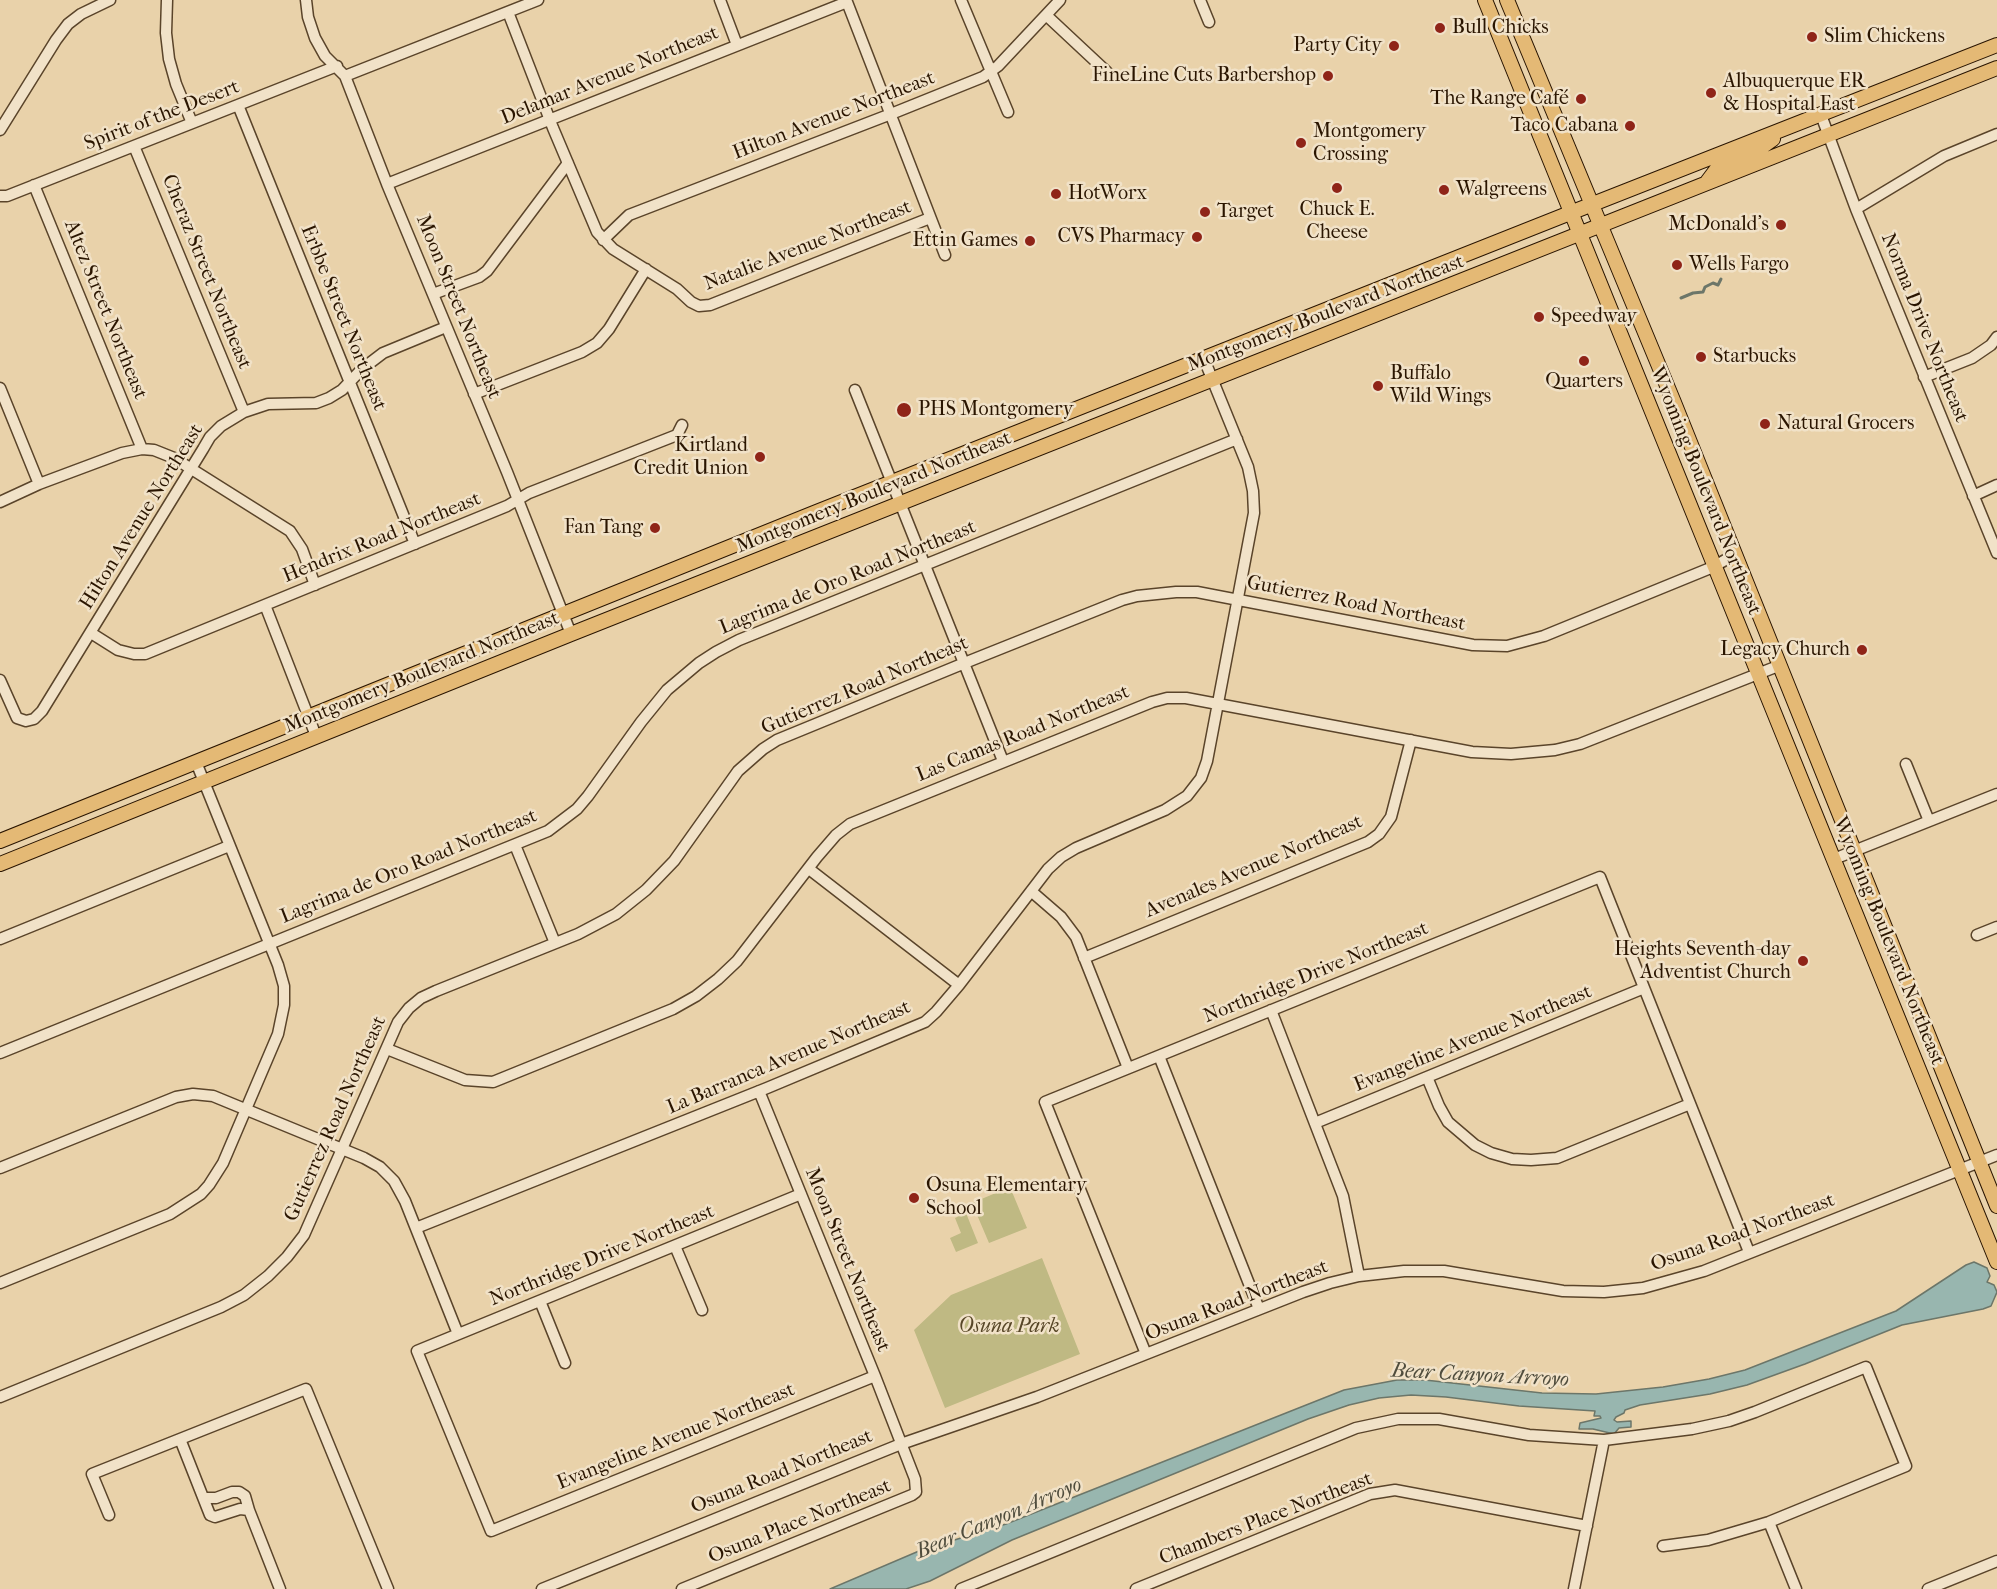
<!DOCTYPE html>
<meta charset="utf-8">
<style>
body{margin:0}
canvas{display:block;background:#e9d2aa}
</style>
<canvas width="1997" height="1589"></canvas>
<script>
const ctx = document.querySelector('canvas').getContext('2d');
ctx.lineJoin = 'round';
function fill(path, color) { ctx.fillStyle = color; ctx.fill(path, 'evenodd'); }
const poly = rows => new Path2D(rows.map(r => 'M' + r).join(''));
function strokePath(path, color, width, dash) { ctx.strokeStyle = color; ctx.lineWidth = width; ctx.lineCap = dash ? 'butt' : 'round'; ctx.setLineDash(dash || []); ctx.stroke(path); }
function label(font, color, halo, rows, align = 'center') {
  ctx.font = font + ' "IM FELL French Canon",serif'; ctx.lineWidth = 5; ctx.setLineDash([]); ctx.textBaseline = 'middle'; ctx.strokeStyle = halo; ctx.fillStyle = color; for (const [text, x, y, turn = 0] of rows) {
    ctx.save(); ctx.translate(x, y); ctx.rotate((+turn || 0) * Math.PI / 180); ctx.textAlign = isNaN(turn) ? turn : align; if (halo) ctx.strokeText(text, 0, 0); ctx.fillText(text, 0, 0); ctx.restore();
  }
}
fill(poly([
 [1010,1187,1027,1228,989,1243,972,1203],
 [966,1213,978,1243,956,1252,950,1238,961,1233,955,1218],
 [1042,1258,1080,1354,945,1408,914,1330,951,1295]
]), '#bfb983');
const water = poly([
 [1974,1262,1987,1268,1990,1276,1987,1282,1994,1285,1997,1292,1991,1306,1983,1309,1902,1325,1805,1364,1747,1385,1710,1394,1640,1405,1625,1410,1624,1413,1616,1417,1614,1420,1617,1422,1631,1421,1631,1427,1619,1428,1614,1434,1593,1429,1579,1429,1580,1423,1601,1418,1600,1416,1594,1416,1595,1411,1519,1406,1446,1397,1411,1395,1379,1398,1349,1405,1308,1419,1012,1540,930,1581,906,1589,830,1589,919,1551,1006,1524,1344,1390,1397,1380,1425,1380,1542,1393,1596,1394,1663,1387,1709,1379,1745,1370,1896,1311,1966,1265,1974,1262]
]);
fill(water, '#98b6af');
strokePath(water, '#6c7669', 1.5);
strokePath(poly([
 [1681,298,1693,293,1703,292,1705,287,1713,283,1718,285,1721,279]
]), '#6c7669', 3);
const minor = poly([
 [167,0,166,33,169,59,176,84,192,123],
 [306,0,308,17,315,38,325,56,345,76,387,184,507,472,571,634],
 [720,0,737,45],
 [961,0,1008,112],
 [1200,0,1209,22],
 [508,12,553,128,597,232,613,249,677,289,691,302,699,306,710,305,930,218],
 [1046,15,1107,72],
 [345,76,538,0],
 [238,105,415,544],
 [1821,115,1856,209,1997,553],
 [0,130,56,40,68,24,81,14,110,0],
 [134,146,244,412],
 [387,184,847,2,945,255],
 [34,185,142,449],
 [0,196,7,196,337,66],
 [1856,209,1944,156,1997,134],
 [603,240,629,215,891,114,983,77,998,66,1060,0],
 [433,294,479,277,487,271,568,163],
 [1924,377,1972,358,1991,345,1997,337],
 [0,388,39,484],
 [855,390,1003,761],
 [474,394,582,352,597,343,609,329,646,269],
 [1973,496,1997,485],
 [0,502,39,484,122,453,142,449,154,450,174,458,290,531,302,549,315,585],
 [265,605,316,736],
 [91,633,118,650,134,654,145,654,507,506,529,493,677,435,682,425],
 [0,680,17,718,26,721,34,719,42,711,203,449,210,437,221,426,244,412,268,404,316,403,329,398,342,390,362,369,383,353,446,327],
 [1906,764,1929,821],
 [515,845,555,943],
 [1834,859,1997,794],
 [809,869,959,985],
 [1031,891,1061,917,1076,937,1128,1068],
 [1977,935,1997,927],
 [0,939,229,846],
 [1084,958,1368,842,1379,834,1391,817,1411,740],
 [1271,1010,1343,1196,1359,1276],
 [387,1049,465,1080,493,1082,673,1009,696,996,718,979,737,961,817,857,836,835,850,824,1152,702,1167,698,1186,698,1472,752,1511,754,1555,750,1580,744,1778,666],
 [0,1053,548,831,577,809,588,796,641,722,667,690,699,663,716,652,739,640,1237,439],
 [1159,1056,1259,1309],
 [1427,1077,1439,1106,1448,1122,1475,1145,1491,1153,1512,1159,1531,1160,1557,1158,1690,1104],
 [1315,1123,1644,988],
 [0,1168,176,1097,193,1094,213,1096,364,1158,380,1167,394,1181,405,1201,458,1334],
 [801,1194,417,1351,491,1531,875,1376],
 [416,1228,767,1088,925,1022,936,1012,959,985,1048,869,1061,857,1076,848,1165,810,1187,796,1201,778,1207,761,1254,513,1253,491,1248,467,1204,359],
 [675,1246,702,1310],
 [0,1283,170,1214,201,1194,209,1185,223,1163,278,1034,284,1005,284,986,278,965,196,762],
 [540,1301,565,1363],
 [1146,1354,1045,1102,1600,877,1749,1252],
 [0,1397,221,1307,244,1295,268,1276,287,1257,304,1235,398,1022,409,1008,421,998,436,991,578,934,616,914,646,890,674,861,738,771,763,749,777,740,972,660,1122,600,1137,596,1176,592,1197,592,1473,645,1507,646,1544,636,1713,567,1734,555],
 [180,1439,210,1515,215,1517,240,1509,249,1510],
 [204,1498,216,1498,232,1492,239,1492,245,1496,249,1510,280,1589],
 [109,1515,92,1474,306,1389,388,1589],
 [1769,1522,1796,1589],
 [542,1589,901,1444,1037,1397,1303,1292,1330,1283,1359,1276,1404,1271,1444,1271,1563,1291,1604,1292,1643,1288,1704,1271,1997,1155],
 [682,1589,912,1495,916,1492,915,1479,875,1376,759,1091],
 [961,1589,1356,1428,1398,1419,1439,1419,1529,1435,1604,1440,1692,1429,1729,1421,1755,1412,1866,1367,1906,1466,1769,1522,1708,1540,1663,1546],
 [1136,1589,1370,1494,1395,1490,1587,1526],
 [1574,1589,1604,1440],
 [1928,1589,1997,1561]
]);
const major = poly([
 [1485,0,1997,1262],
 [1507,0,1673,400,1997,1206],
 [1707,182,1716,170,1724,165,1752,154,1773,139],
 [0,841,814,513,1570,213,1997,45],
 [0,864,571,634,1997,68]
]);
strokePath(minor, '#5a442a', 13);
strokePath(major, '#2a1500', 16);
strokePath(minor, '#f1e2c8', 10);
strokePath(major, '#e4b975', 14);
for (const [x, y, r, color] of [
 [1440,28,6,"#8f2418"],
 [1812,37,6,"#8f2418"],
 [1394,46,6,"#8f2418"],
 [1328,76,6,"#8f2418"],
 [1711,93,6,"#8f2418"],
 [1581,99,6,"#8f2418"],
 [1630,126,6,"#8f2418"],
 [1301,143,6,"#8f2418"],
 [1337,188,6,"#8f2418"],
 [1444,190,6,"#8f2418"],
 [1056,194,6,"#8f2418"],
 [1205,212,6,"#8f2418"],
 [1781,225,6,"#8f2418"],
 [1197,237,6,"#8f2418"],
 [1030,241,6,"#8f2418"],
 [1677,265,6,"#8f2418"],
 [1539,317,6,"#8f2418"],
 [1701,357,6,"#8f2418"],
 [1584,361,6,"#8f2418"],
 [1378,386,6,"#8f2418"],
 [904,410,8,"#8f2418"],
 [1765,424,6,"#8f2418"],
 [760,457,6,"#8f2418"],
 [655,528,6,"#8f2418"],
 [1862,650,6,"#8f2418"],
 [1803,961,6,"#8f2418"],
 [914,1198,6,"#8f2418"]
]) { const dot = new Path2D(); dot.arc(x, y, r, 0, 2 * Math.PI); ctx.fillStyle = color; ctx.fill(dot); strokePath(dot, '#f1e2c8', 2); }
label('20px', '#2a1500', '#f1e2c8', [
 ["Bull Chicks",1452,28],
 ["Slim Chickens",1824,37],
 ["Party City",1382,46,"right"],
 ["FineLine Cuts Barbershop",1316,76,"right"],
 ["Albuquerque ER",1723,82],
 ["& Hospital East",1723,105],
 ["The Range Café",1569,99,"right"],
 ["Taco Cabana",1618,126,"right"],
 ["Montgomery",1313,132],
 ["Crossing",1313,155],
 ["Walgreens",1456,190],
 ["HotWorx",1068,194],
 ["Chuck E.",1337,210,"center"],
 ["Cheese",1337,233,"center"],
 ["Target",1217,212],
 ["McDonald's",1769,225,"right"],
 ["CVS Pharmacy",1185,237,"right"],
 ["Ettin Games",1018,241,"right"],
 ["Wells Fargo",1689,265],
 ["Speedway",1551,317],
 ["Starbucks",1713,357],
 ["Buffalo",1390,374],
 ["Wild Wings",1390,397],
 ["Quarters",1584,382,"center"],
 ["PHS Montgomery",918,410],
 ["Natural Grocers",1777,424],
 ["Kirtland",748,446,"right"],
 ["Credit Union",748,469,"right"],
 ["Fan Tang",643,528,"right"],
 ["Legacy Church",1850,650,"right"],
 ["Heights Seventh-day",1791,950,"right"],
 ["Adventist Church",1791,973,"right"],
 ["Osuna Elementary",926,1186],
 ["School",926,1209]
], 'left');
label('20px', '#2a1500', '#f1e2c8', [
 ["Delamar Avenue Northeast",610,76,-22],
 ["Spirit of the Desert",162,116,-21],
 ["Hilton Avenue Northeast",834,116,-21],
 ["Natalie Avenue Northeast",808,246,-21],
 ["Cheraz Street Northeast",206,272,68],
 ["Moon Street Northeast",458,307,68],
 ["Altez Street Northeast",105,310,68],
 ["Montgomery Boulevard Northeast",1326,314,-21],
 ["Erbbe Street Northeast",343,318,68],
 ["Norma Drive Northeast",1924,328,68],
 ["Wyoming Boulevard Northeast",1705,491,68],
 ["Montgomery Boulevard Northeast",874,493,-22],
 ["Hilton Avenue Northeast",142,517,-58],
 ["Hendrix Road Northeast",382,538,-22],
 ["Lagrima de Oro Road Northeast",848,578,-22],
 ["Gutierrez Road Northeast",1356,604,11],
 ["Montgomery Boulevard Northeast",422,673,-22],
 ["Gutierrez Road Northeast",865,686,-23],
 ["Las Camas Road Northeast",1023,734,-22],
 ["Lagrima de Oro Road Northeast",409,867,-22],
 ["Avenales Avenue Northeast",1254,867,-23],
 ["Wyoming Boulevard Northeast",1888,941,68],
 ["Northridge Drive Northeast",1316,973,-22],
 ["Evangeline Avenue Northeast",1473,1039,-22],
 ["La Barranca Avenue Northeast",789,1058,-23],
 ["Gutierrez Road Northeast",336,1119,-66],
 ["Osuna Road Northeast",1743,1233,-20],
 ["Northridge Drive Northeast",602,1256,-22],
 ["Moon Street Northeast",847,1260,68],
 ["Osuna Road Northeast",1237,1301,-21],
 ["Evangeline Avenue Northeast",676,1437,-22],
 ["Osuna Road Northeast",782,1472,-22],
 ["Chambers Place Northeast",1266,1519,-21],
 ["Osuna Place Northeast",800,1522,-22]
]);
label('italic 20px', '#574627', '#f1e2c8', [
 ["Osuna Park",1009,1327]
]);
label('italic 21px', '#504d3d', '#f1e2c8', [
 ["Bear Canyon Arroyo",1480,1376,3],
 ["Bear Canyon Arroyo",999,1519,-23]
]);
</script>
